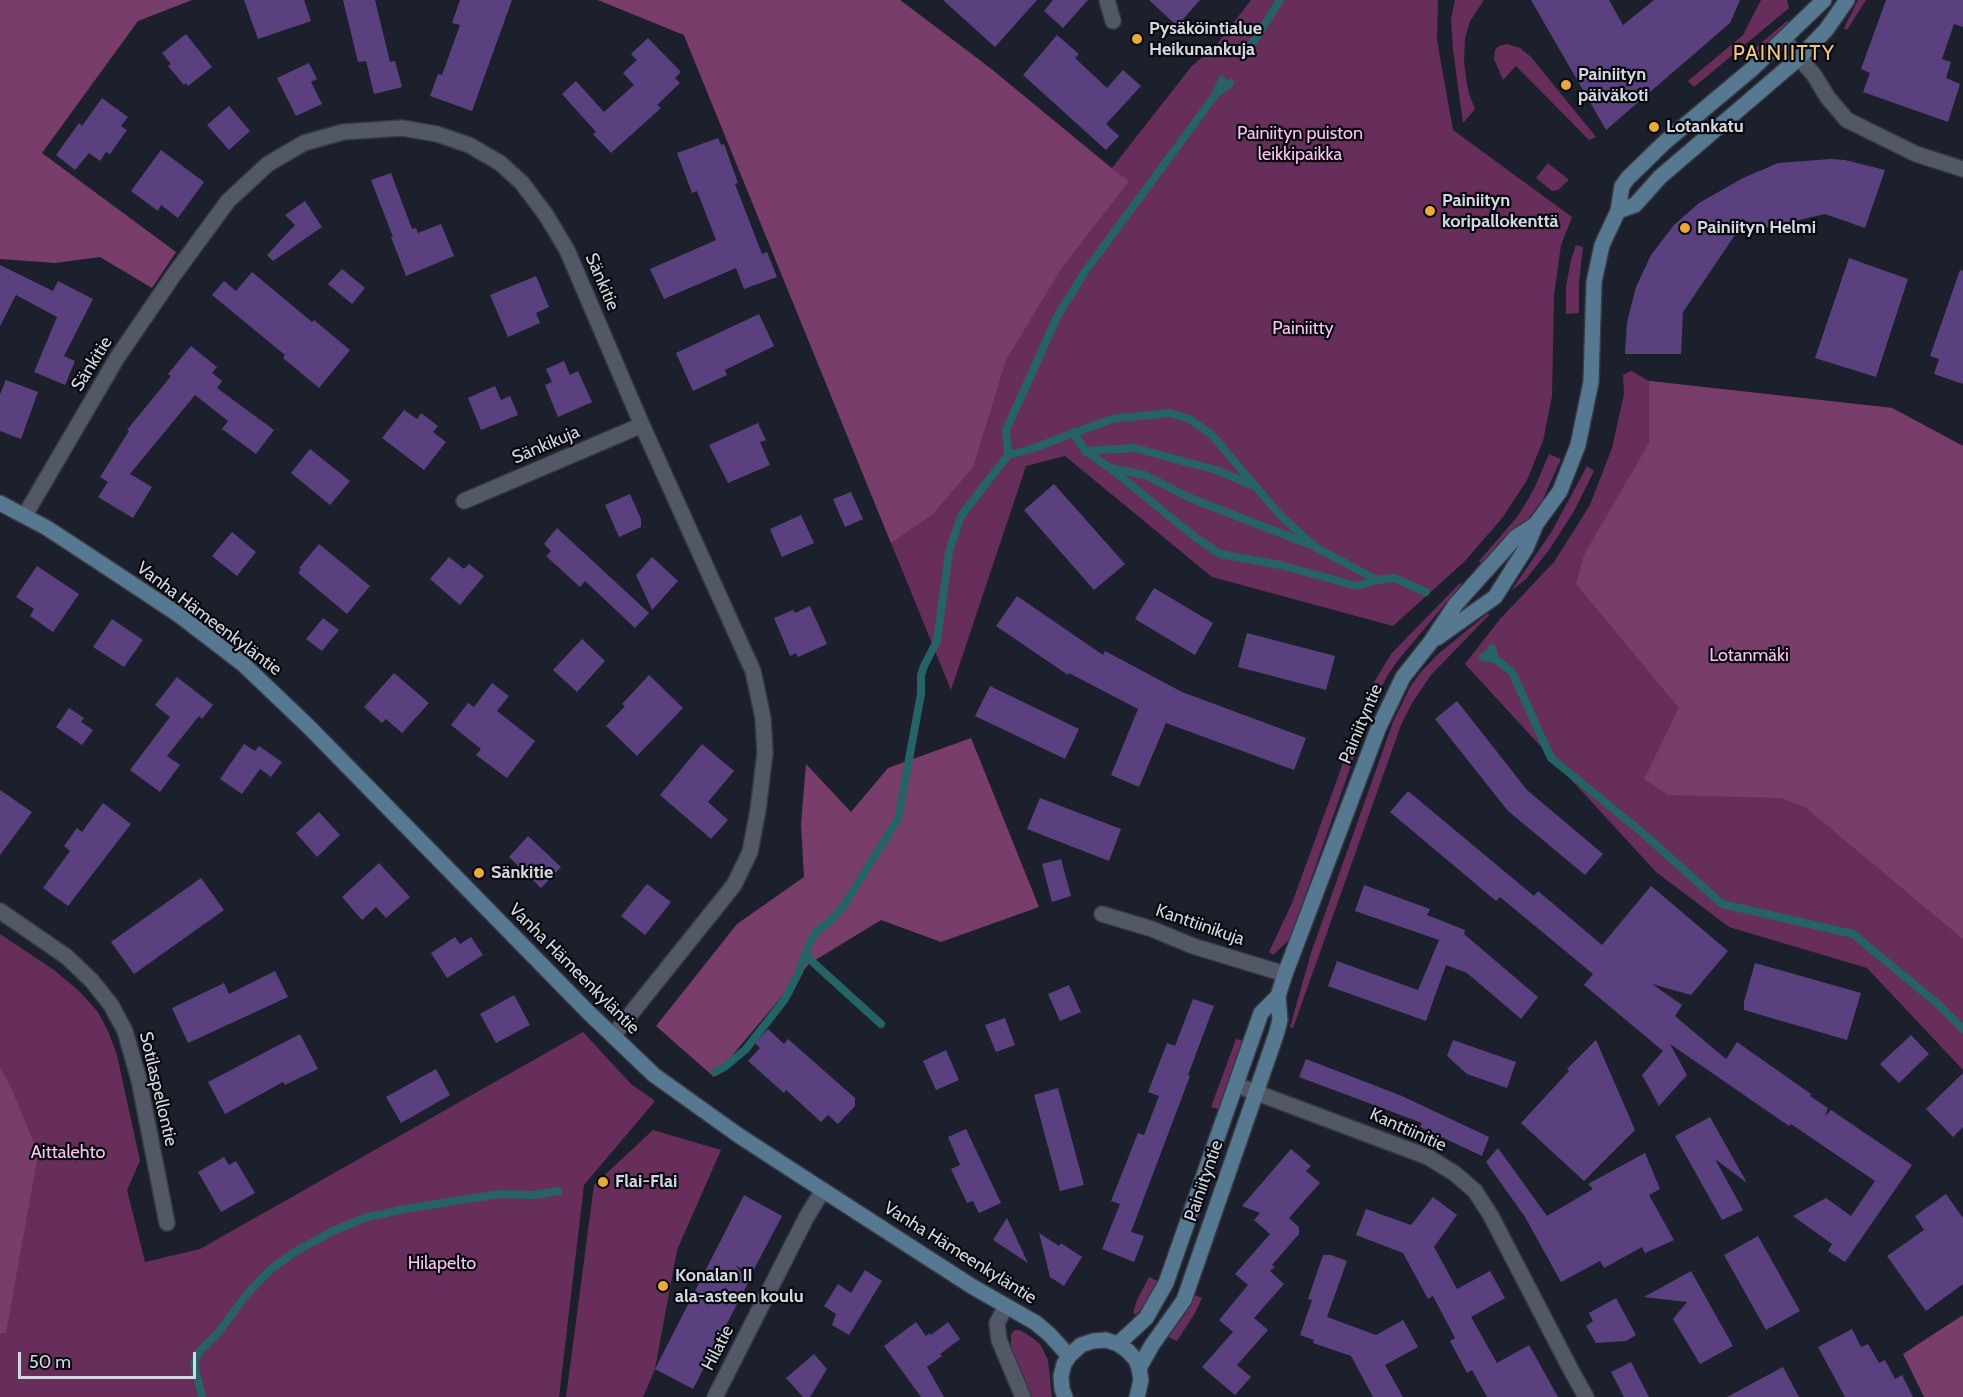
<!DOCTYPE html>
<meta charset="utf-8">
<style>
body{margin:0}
#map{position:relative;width:1963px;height:1397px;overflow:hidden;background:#1b202c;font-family:Cabin,sans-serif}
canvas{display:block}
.scale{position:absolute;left:18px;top:1352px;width:178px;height:27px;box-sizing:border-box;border:3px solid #d4d7e0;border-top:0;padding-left:8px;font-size:18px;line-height:21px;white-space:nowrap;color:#d4d7e0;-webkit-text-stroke:4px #080a0f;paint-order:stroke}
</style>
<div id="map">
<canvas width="1963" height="1397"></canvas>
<div class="scale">50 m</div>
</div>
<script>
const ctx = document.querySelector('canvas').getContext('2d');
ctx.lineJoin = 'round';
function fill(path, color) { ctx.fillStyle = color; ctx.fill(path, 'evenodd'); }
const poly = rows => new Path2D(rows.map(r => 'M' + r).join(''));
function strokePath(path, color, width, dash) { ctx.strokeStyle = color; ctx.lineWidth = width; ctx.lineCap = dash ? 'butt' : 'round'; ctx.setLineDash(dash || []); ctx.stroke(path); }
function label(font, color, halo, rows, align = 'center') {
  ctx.font = font + ' Cabin,sans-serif'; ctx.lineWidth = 4.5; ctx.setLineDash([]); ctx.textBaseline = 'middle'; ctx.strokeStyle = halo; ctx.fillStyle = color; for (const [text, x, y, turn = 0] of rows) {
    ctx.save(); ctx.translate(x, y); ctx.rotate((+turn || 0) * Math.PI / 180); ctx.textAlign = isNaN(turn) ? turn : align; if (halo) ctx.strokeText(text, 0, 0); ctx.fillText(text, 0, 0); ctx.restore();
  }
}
fill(poly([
 [598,0,900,0,990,68,1112,168,1191,67,1217,44,1251,0,1438,0,1437,40,1453,130,1572,217,1561,245,1554,295,1552,396,1543,441,1527,480,1503,517,1465,561,1393,626,1212,577,1065,456,1026,466,951,690,684,35],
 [1455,0,1484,0,1470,21,1465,38,1464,61,1466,79,1469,94,1475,109,1463,123,1453,50,1451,19],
 [1761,0,1787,0,1789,8,1694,87,1688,81,1743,35],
 [1858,0,1866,0,1847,30,1844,28],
 [1787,21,1791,22,1759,56,1754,49],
 [1507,44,1520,48,1531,57,1596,137,1589,140,1516,66,1503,80,1494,59,1495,50,1499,46],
 [1548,163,1569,180,1558,190,1552,191,1536,178],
 [1576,245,1583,247,1579,282,1579,313,1566,314,1566,286,1571,260],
 [1631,371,1649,381,1892,408,1963,446,1963,1070,1867,968,1729,927,1656,872,1465,664,1500,619,1554,562,1590,505,1612,448,1624,394,1623,375],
 [1549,454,1561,459,1543,499,1526,522,1481,564,1479,561,1518,516,1534,489],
 [1587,466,1594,471,1574,511,1549,550,1526,579,1511,591,1552,531],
 [1460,583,1461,585,1399,659,1387,676,1372,707,1349,771,1290,939,1273,955,1269,952,1292,903,1370,689,1391,654],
 [1488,613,1489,615,1431,675,1412,703,1401,725,1293,1028,1290,1027,1311,953,1393,722,1410,687,1420,673,1437,655],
 [0,934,54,970,80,992,98,1012,108,1031,117,1055,140,1161,127,1190,145,1262,200,1249,583,1032,631,1084,655,1101,584,1185,559,1397,0,1397],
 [1236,1039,1244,1041,1221,1110,1211,1107],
 [653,1130,721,1150,677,1250,655,1369,643,1397,566,1397,594,1185],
 [1149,1277,1158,1281,1146,1303,1136,1315,1133,1313,1137,1300],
 [1194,1295,1202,1298,1195,1313,1177,1341,1168,1337,1185,1314],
 [1015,1330,1020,1330,1034,1339,1040,1344,1048,1360,1052,1397,1032,1397,1011,1348,1011,1334]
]), '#672e5b');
fill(poly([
 [0,0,192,0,138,21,42,153,176,252,152,288,100,257,55,263,0,259],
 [598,0,900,0,990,68,1112,169,1129,181,1061,269,1006,360,973,467,933,514,891,543,684,35],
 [1649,381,1892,408,1963,446,1963,939,1805,807,1781,798,1668,795,1644,779,1679,708,1576,584,1584,555,1649,443],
 [971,738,1039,907,941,942,881,920,809,964,714,1077,656,1026,737,924,804,877,801,824,806,764,851,812,888,768],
 [0,1068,10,1085,34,1143,37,1160,6,1333,0,1333],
 [1963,1315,1963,1397,1924,1397,1903,1354]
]), '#793d6c');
strokePath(poly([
 [1241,54,1255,40,1280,0],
 [1217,93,1230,83],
 [1073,432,1085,451,1110,468,1145,475,1190,498,1311,545],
 [1085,451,1134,448,1216,470,1252,485],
 [1008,455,1006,430,1057,317,1084,273,1216,94,1222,80],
 [1110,468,1195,537,1220,554,1280,565,1357,586,1377,580],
 [1488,653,1512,672,1551,758,1644,834,1722,904,1853,934,1938,1004,1963,1029],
 [1483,657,1495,659,1492,648],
 [805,955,881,1024],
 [715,1072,726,1066,746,1049,785,999,799,972,809,944,816,932,830,921,843,907,898,819,921,694,921,675,924,666,937,641,949,552,961,516,1008,455,1031,449,1112,419,1169,413,1189,419,1211,434,1279,514,1315,547,1377,580,1394,578,1426,592],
 [202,1397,194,1364,198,1353,218,1333,246,1295,270,1270,293,1253,331,1232,364,1218,404,1209,500,1194,533,1195,558,1191]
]), '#266367', 8);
fill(poly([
 [244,0,304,0,311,21,258,39],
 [343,0,375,0,390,62,395,61,402,87,374,94,366,61,358,62],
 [460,0,512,0,472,111,430,96,438,74,442,75,460,25,452,23],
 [943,0,1037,0,995,47],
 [1053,0,1088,0,1063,28,1044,11],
 [1149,0,1200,0,1177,26],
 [1531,0,1609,0,1623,25,1654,0,1740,0,1730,23,1606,130],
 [1886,0,1963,0,1963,27,1954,24,1942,59,1951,62,1946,78,1960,84,1948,122,1863,92,1870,73,1861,69],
 [186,34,212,67,188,86,186,83,184,85,168,66,171,64,162,53],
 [1057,35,1079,54,1075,58,1107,88,1123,70,1141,86,1106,124,1119,136,1106,150,1023,75],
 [648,38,681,72,675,78,680,83,657,105,661,108,611,153,593,134,596,132,562,94,576,81,604,112,634,85,623,73,637,60,631,54],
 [309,63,317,79,311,82,322,104,296,116,277,78],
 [102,98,128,117,121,126,127,130,110,154,106,152,100,161,89,153,75,170,56,155,79,123,82,126],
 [229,106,250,131,229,150,207,125],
 [718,138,721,145,724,144,738,183,735,184,762,254,767,252,777,277,744,289,736,268,664,299,650,269,716,240,697,191,692,193,677,153],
 [161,150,204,182,178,218,161,205,158,211,131,191],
 [1831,159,1845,160,1885,170,1865,228,1825,214,1735,235,1683,312,1681,354,1625,354,1627,322,1636,287,1651,255,1674,225,1699,203,1743,178,1778,163],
 [391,173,412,229,416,228,418,233,441,224,454,256,406,276,391,237,393,237,371,180],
 [305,201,322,227,273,261,267,255,295,225,285,215],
 [1849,258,1908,279,1876,377,1815,358],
 [0,265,53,291,58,281,93,299,64,356,75,361,65,385,34,372,57,317,16,295,0,326],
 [342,269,365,288,352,304,328,284],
 [1960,270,1963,271,1963,384,1934,374,1939,359,1930,356],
 [252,272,312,322,314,320,350,350,319,388,283,358,285,355,212,295,224,281,236,291],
 [536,276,549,307,536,313,540,323,508,337,490,295],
 [759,314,774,346,725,370,727,375,693,391,676,353],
 [191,346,217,367,212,373,222,381,217,388,274,430,256,454,222,429,228,421,195,395,130,474,152,487,133,518,98,497,108,482,100,477,129,431,127,430,171,376,168,374],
 [564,361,570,375,578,371,592,402,558,417,545,385,552,382,546,369],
 [6,380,38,392,21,439,0,431,0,394],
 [495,386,501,400,510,396,518,415,481,430,468,398],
 [404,410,417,419,421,413,438,426,433,432,446,442,424,470,382,438],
 [758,423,766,440,760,442,770,465,728,483,709,445],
 [310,449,350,481,330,505,291,473],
 [1054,484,1125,564,1094,590,1024,510],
 [851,492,863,519,845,527,833,499],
 [630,494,641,519,641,527,619,537,605,505],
 [801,515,814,543,782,557,770,529],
 [557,528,649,613,635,628,585,581,580,587,546,556,551,551,544,544],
 [232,532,256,552,237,576,212,556],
 [319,544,370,586,347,614,298,573,301,569,299,568],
 [449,557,464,569,469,564,484,576,460,605,430,579],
 [652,557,678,581,652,610,636,575],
 [37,566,79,594,53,632,30,616,34,609,16,597],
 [1154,588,1213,623,1195,655,1135,619],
 [1017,596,1103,655,1105,651,1182,692,1306,738,1294,770,1166,723,1139,787,1111,775,1138,709,1069,673,1068,675,996,626],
 [810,606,827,644,798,657,796,653,790,656,774,618,793,610,795,613],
 [323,618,339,630,322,651,306,639],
 [112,619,143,640,124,667,93,647],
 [1247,633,1335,656,1326,690,1238,667],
 [582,639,605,661,577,692,553,670],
 [394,673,429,703,402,733,386,719,382,723,364,707],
 [649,675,683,708,637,756,606,726,625,706,622,704],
 [177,677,213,705,202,719,199,716,167,756,180,765,160,792,130,770,170,717,155,705],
 [492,683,509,696,497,711,535,741,507,778,476,755,481,749,451,725,468,703,474,707],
 [990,686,1079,729,1065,759,975,716],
 [1457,701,1527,790,1603,854,1585,875,1508,811,1435,719],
 [69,708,84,718,81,722,93,730,82,745,56,727],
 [244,744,255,751,259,746,282,762,271,777,260,769,242,794,220,779],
 [702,744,734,771,708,802,728,820,711,839,660,795],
 [0,790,32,812,0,855],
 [1408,791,1534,896,1538,891,1602,945,1651,886,1728,951,1691,995,1652,984,1682,1005,1675,1016,1726,1059,1737,1042,1811,1094,1810,1096,1828,1108,1825,1116,1831,1110,1912,1165,1845,1262,1828,1251,1832,1244,1793,1216,1826,1198,1851,1216,1875,1181,1791,1124,1789,1126,1670,1044,1687,1075,1659,1106,1642,1075,1663,1051,1584,985,1593,974,1500,897,1496,901,1390,812],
 [1040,798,1121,829,1109,861,1027,829],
 [103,803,131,824,68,906,43,888,70,851,64,846,77,828,82,832],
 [319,812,340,835,317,857,296,833],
 [528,836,561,867,541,888,509,857],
 [1061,859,1071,896,1052,902,1042,864],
 [379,863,410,897,386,918,376,907,362,920,342,897],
 [201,878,224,910,134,974,111,942],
 [647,884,671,902,645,935,621,916],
 [1364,885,1430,909,1427,915,1465,930,1464,934,1538,997,1521,1019,1467,973,1446,965,1426,1021,1328,986,1337,961,1418,990,1439,940,1355,911],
 [455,937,460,944,471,937,483,955,447,978,431,953],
 [1755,963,1861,993,1847,1040,1744,1010,1744,1002],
 [275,971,288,997,188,1043,172,1008,224,983,229,994],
 [1069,985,1081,1012,1060,1021,1048,994],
 [514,995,530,1025,496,1043,480,1014],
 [1193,999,1214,1006,1188,1075,1190,1076,1131,1232,1144,1236,1134,1262,1102,1249,1120,1204,1111,1201,1138,1133,1144,1135,1159,1096,1148,1092,1167,1043,1175,1046],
 [1005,1018,1015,1045,996,1052,985,1025],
 [768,1029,784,1044,788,1039,855,1098,855,1106,838,1124,828,1115,821,1122,786,1090,784,1093,748,1061,760,1048,755,1043],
 [300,1034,318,1069,285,1085,283,1082,225,1114,208,1082],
 [1911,1035,1929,1054,1899,1083,1880,1064],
 [1453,1040,1516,1062,1507,1088,1467,1074,1447,1056],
 [1596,1040,1635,1130,1584,1181,1521,1123,1569,1071,1567,1069],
 [946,1050,959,1080,936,1090,923,1061],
 [1306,1059,1402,1096,1489,1137,1482,1156,1420,1127,1422,1123,1299,1077],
 [436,1069,450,1095,401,1123,386,1097],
 [1963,1073,1963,1127,1953,1137,1926,1109],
 [1058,1088,1084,1185,1060,1191,1034,1095],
 [1710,1117,1747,1183,1715,1159,1743,1210,1722,1220,1675,1136],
 [966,1129,1001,1203,979,1213,973,1201,967,1203,951,1169,960,1165,948,1137],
 [1498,1148,1547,1216,1593,1189,1588,1184,1645,1153,1660,1189,1649,1195,1674,1240,1645,1253,1642,1247,1604,1268,1600,1261,1561,1282,1525,1217,1486,1162],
 [1291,1149,1311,1166,1306,1171,1320,1183,1289,1218,1299,1227,1299,1234,1272,1265,1275,1267,1270,1271,1284,1284,1254,1318,1268,1330,1237,1365,1251,1377,1235,1395,1202,1367,1233,1332,1219,1320,1248,1285,1235,1274,1270,1234,1254,1220,1260,1213,1242,1206],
 [224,1157,229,1165,236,1161,255,1193,221,1212,198,1172],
 [1946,1194,1963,1218,1963,1284,1926,1311,1887,1256,1924,1230,1915,1216],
 [744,1195,782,1216,751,1275,735,1265,749,1281,693,1389,655,1369],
 [1433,1197,1457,1215,1434,1247,1457,1289,1490,1271,1505,1298,1471,1317,1497,1363,1529,1345,1558,1397,1487,1397,1472,1370,1467,1373,1450,1341,1455,1338,1433,1296,1428,1299,1403,1253,1356,1235,1366,1209,1411,1225],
 [1007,1218,1028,1263,993,1240],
 [1039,1233,1059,1246,1061,1243,1082,1257,1064,1286,1050,1277],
 [1758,1236,1800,1311,1766,1330,1724,1255],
 [1323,1255,1331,1255,1347,1261,1327,1317,1376,1335,1403,1320,1418,1347,1385,1365,1403,1397,1373,1397,1351,1356,1313,1343,1314,1340,1300,1335,1312,1300,1308,1299],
 [865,1270,882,1281,849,1335,832,1325,836,1314,824,1306,838,1284,851,1293],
 [1691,1271,1733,1346,1700,1364,1673,1319,1687,1302,1644,1297],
 [1616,1298,1636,1335,1626,1341,1596,1343,1586,1326,1593,1321,1589,1313],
 [916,1322,926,1336,930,1333,931,1335,948,1322,960,1339,940,1354,942,1356,927,1367,944,1397,921,1397,884,1346],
 [1852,1329,1861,1347,1868,1344,1879,1363,1885,1360,1895,1379,1902,1375,1913,1397,1845,1397,1818,1347],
 [814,1354,827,1369,810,1397,803,1397,786,1378],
 [1631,1362,1649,1397,1624,1397,1611,1372],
 [1783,1367,1799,1397,1727,1397]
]), '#5b407f');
const street = poly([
 [1107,0,1113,21],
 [1784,40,1814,75,1828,98,1847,120,1916,154,1963,169],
 [464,501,642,425],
 [25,515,117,358,173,276,228,201,268,164,304,143,343,132,402,128,437,134,469,145,500,163,522,183,546,215,567,250,642,425,753,671,763,718,765,753,758,810,750,852,734,885,613,1036],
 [0,911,67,957,92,981,111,1005,125,1031,139,1080,167,1223],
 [1102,914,1152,929,1193,946,1285,974],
 [1236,1085,1428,1157,1454,1173,1475,1191,1491,1216,1571,1370,1586,1397],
 [1006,1306,997,1323,999,1340,1023,1397],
 [715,1397,806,1218,823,1190]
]);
const secondary = poly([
 [1618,211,1635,205,1660,177,1799,58,1826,30,1847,0],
 [0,503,47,528,111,570,179,615,243,664,309,727,588,1012,654,1075,738,1135,801,1176,973,1287,1036,1323,1050,1335,1069,1356],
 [1437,638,1495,597,1526,548,1536,524,1560,491,1578,445,1591,382,1594,282,1602,245,1618,211,1622,186,1628,178,1665,142,1752,69,1824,0],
 [1118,1344,1146,1318,1166,1283,1261,1013,1278,996],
 [1139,1368,1152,1345,1184,1300,1276,1035,1280,1020,1278,996,1285,974,1378,729,1403,677,1430,643,1456,604,1516,537,1536,524],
 [1065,1397,1062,1389,1061,1376,1064,1364,1069,1356,1081,1345,1093,1341,1106,1340,1118,1344,1128,1351,1136,1360,1139,1368,1141,1380,1137,1397]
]);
strokePath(street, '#373a45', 18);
strokePath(secondary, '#373a45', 18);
strokePath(street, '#525866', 15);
strokePath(secondary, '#577891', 15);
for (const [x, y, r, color] of [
 [1137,39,6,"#eaaa39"],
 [1566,85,6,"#eaaa39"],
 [1654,127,6,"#eaaa39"],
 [1430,211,6,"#eaaa39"],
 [1685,228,6,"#eaaa39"],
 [479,873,6,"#eaaa39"],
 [603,1182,6,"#eaaa39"],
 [663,1286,6,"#eaaa39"]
]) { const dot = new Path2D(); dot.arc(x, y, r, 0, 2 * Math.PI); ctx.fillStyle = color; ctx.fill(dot); strokePath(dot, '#080a0f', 2); }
label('bold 18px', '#d4d7e0', '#080a0f', [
 ["Pysäköintialue",1149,29],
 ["Heikunankuja",1149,50],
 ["Painiityn",1578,75],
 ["päiväkoti",1578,96],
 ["Lotankatu",1666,127],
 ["Painiityn",1442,201],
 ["koripallokenttä",1442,222],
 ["Painiityn Helmi",1697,228],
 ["Sänkitie",491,873],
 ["Flai-Flai",615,1182],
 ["Konalan II",675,1276],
 ["ala-asteen koulu",675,1297]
], 'left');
label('18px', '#fbc4ed', '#080a0f', [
 ["Painiityn puiston",1300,134],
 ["leikkipaikka",1300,155],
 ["Painiitty",1303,329],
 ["Lotanmäki",1749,656],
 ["Aittalehto",68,1153],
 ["Hilapelto",442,1264]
]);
label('18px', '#d4d7e0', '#080a0f', [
 ["Sänkitie",602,282,67],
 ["Sänkitie",92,364,-58],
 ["Sänkikuja",546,445,-23],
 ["Vanha Hämeenkyläntie",209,619,37],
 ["Painiityntie",1361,724,-67],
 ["Kanttiinikuja",1200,925,19],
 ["Vanha Hämeenkyläntie",574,969,45],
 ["Sotilaspellontie",158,1089,77],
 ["Kanttiinitie",1408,1130,24],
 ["Painiityntie",1204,1181,-71],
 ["Vanha Hämeenkyläntie",960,1253,32],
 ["Hilatie",718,1348,-63]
]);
ctx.letterSpacing = '1.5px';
label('21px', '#f0c47f', '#080a0f', [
 ["PAINIITTY",1784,54]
]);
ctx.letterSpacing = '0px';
</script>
